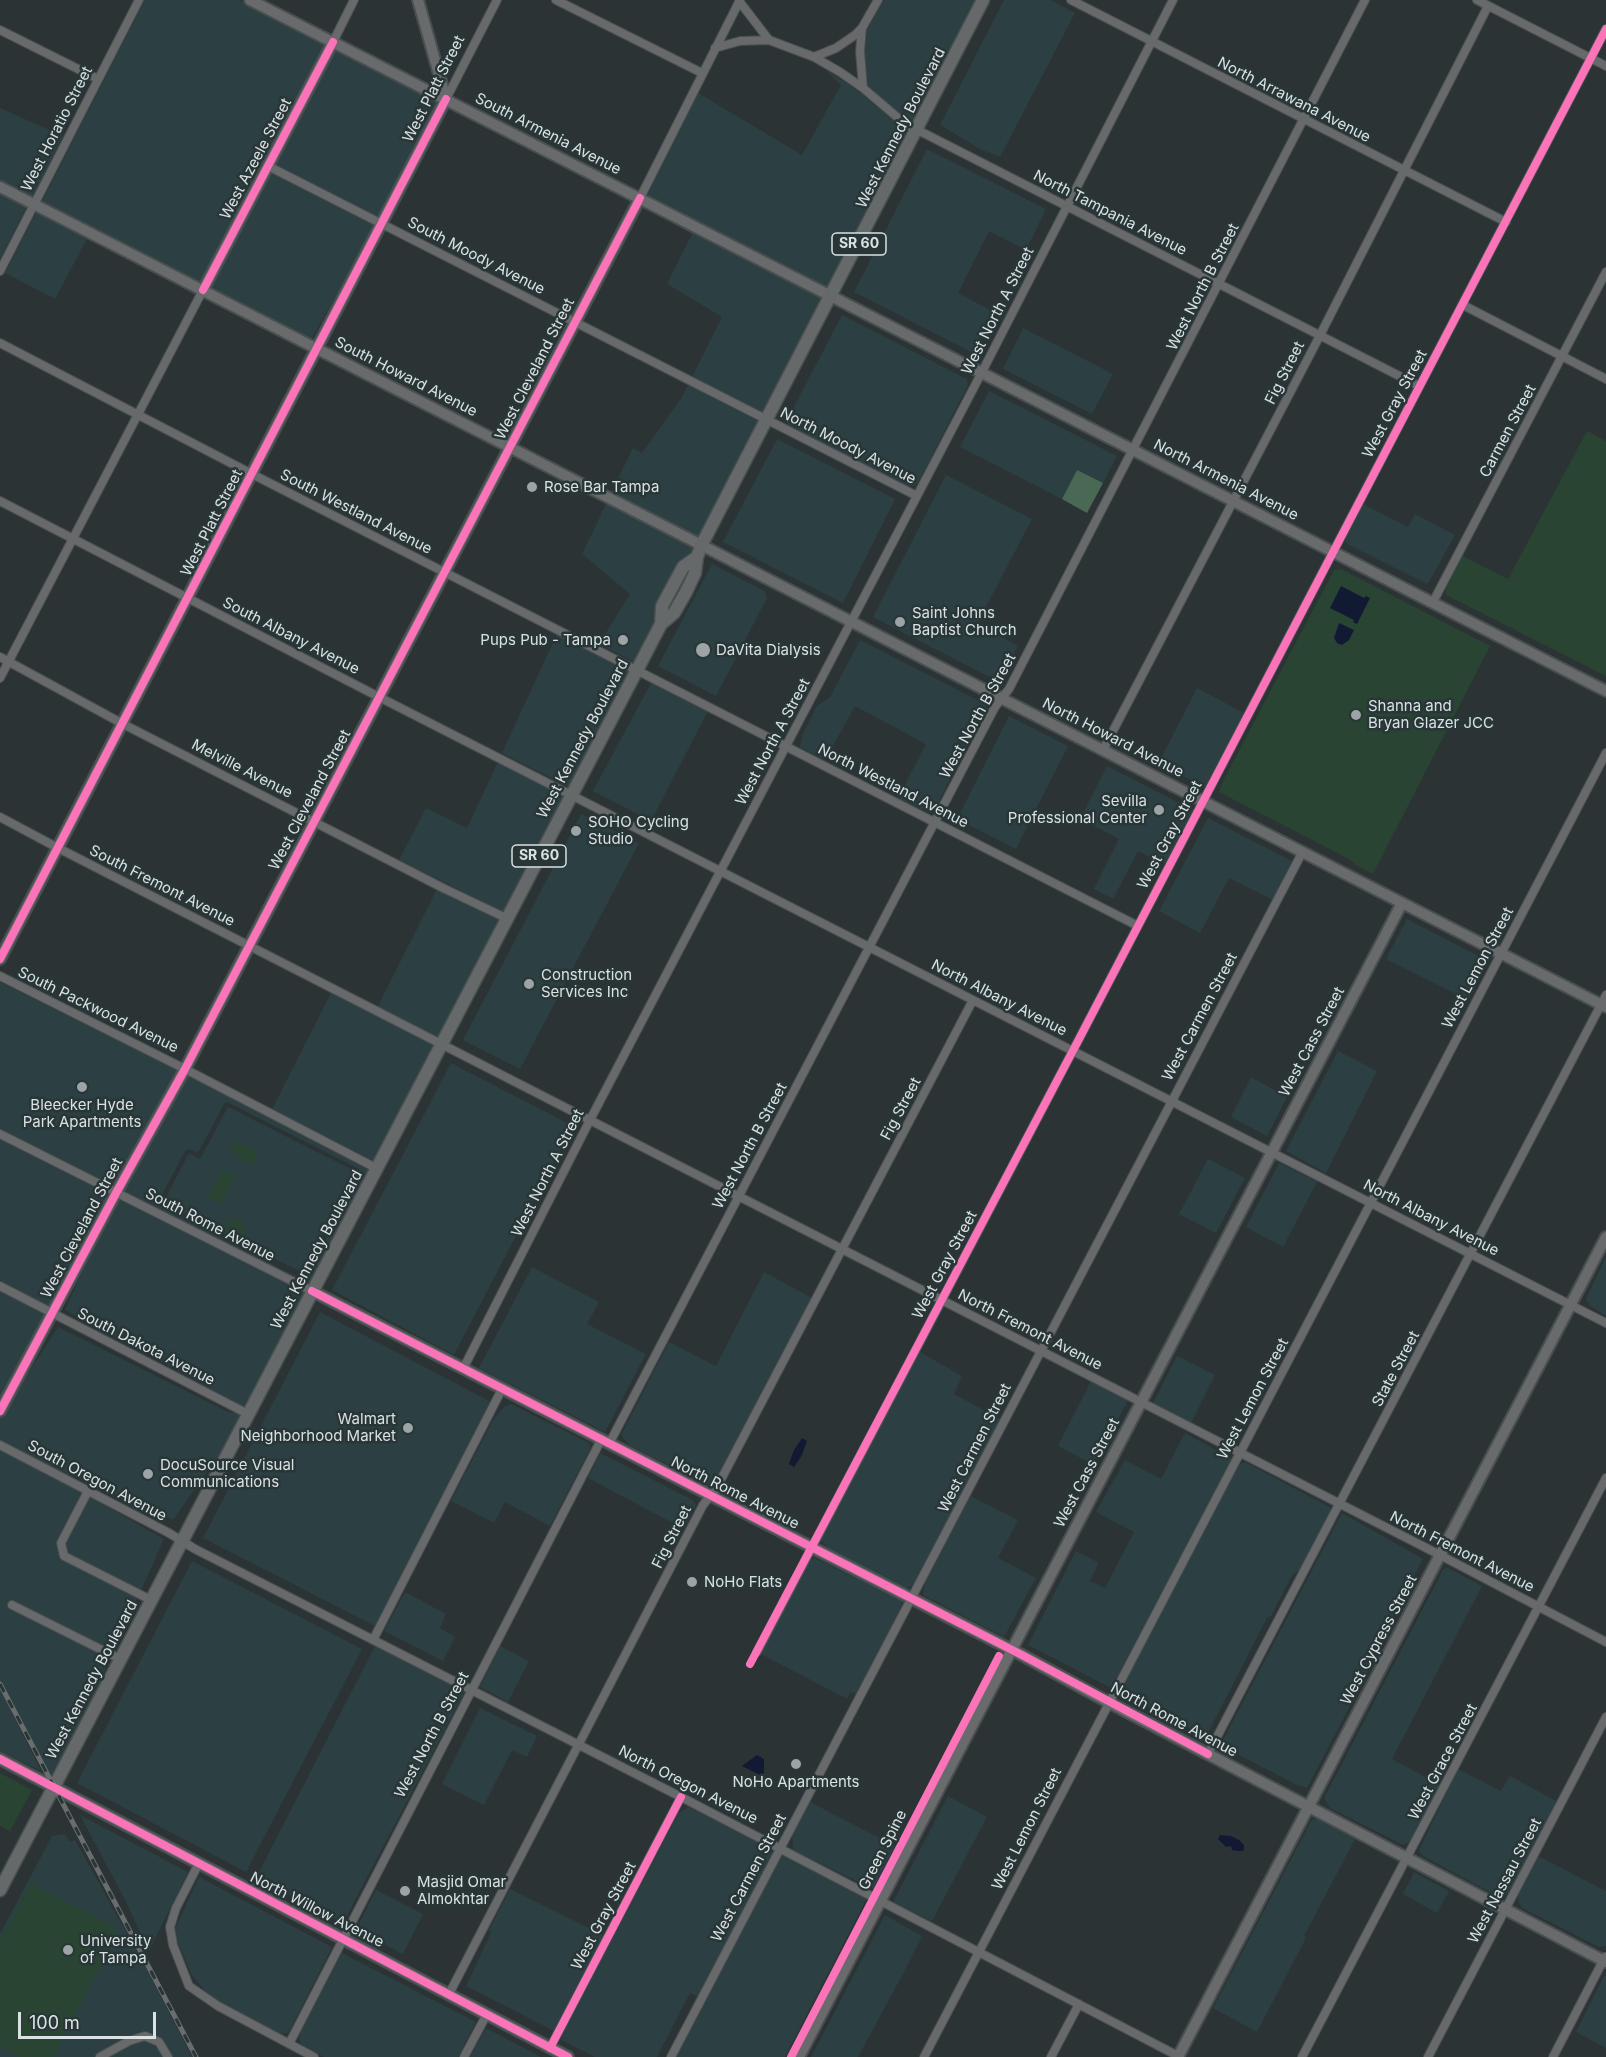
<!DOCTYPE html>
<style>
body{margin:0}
#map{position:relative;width:1606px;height:2057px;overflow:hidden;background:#2c3334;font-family:Inter,sans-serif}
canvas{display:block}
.scale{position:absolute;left:18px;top:2012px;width:138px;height:27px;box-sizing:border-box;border:3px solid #d9e1e2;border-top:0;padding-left:8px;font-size:18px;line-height:21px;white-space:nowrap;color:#d9e1e2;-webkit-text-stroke:4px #293638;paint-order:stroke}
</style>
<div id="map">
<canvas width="1606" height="2057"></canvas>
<div class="scale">100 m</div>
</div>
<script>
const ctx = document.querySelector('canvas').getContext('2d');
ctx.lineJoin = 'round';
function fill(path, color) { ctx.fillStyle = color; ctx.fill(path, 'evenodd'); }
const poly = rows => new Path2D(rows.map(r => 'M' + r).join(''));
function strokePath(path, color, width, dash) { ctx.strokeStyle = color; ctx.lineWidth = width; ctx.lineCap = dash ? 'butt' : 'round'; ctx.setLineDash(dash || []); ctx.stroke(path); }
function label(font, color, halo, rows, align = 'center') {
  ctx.font = font + ' Inter,sans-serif'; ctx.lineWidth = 5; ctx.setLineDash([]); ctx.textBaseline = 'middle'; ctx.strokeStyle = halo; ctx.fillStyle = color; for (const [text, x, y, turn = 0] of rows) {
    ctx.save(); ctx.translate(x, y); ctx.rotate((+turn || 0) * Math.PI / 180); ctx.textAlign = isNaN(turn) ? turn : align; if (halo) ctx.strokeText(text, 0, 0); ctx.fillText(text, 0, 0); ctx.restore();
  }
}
fill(poly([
 [145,0,240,0,326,43,200,283,41,203],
 [884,0,977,0,915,122,896,111,868,86,865,52,867,30],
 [1004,0,1051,0,1075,13,1000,157,980,149,940,125],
 [335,48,439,101,379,217,275,164],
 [824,69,858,90,858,93,861,93,896,123,910,131,830,289,647,196,698,93,802,155,841,85],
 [0,108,63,136,32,198,0,181],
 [927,149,1046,209,1026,250,989,231,958,293,994,312,973,353,854,292],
 [270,172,375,226,311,340,210,288],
 [0,192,27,206,0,259],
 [644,206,826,297,765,414,692,377,722,317,667,284,692,234],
 [37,211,88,237,55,299,5,273],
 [842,315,967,379,968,385,918,483,914,486,905,486,863,466,789,425,786,422],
 [1023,328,1113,374,1092,414,1003,369],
 [688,385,760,422,700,538,611,493,633,448,642,453,682,397],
 [989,391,1117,456,1103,483,1077,470,1062,499,960,447],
 [777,439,895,499,843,603,723,542],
 [946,475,1032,519,977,624,1018,646,999,682,873,617],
 [607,502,696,546,634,662,599,644,630,594,582,554],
 [1363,504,1408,527,1415,514,1455,535,1429,582,1427,584,1349,545,1346,542,1346,537],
 [712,564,765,591,767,598,716,696,658,666],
 [557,634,630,671,569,787,502,753],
 [860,640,987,705,933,813,929,813,898,798,926,744,855,706,825,760,800,747,802,736,817,706,830,697],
 [651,683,708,711,651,821,593,791],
 [1197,688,1244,713,1205,787,1158,764],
 [1009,716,1068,746,1016,849,957,819],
 [498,762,564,796,504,912,399,860,426,808,467,828],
 [1107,766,1193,810,1165,864,1138,851,1113,899,1094,889,1119,839,1080,819],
 [581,814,639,843,520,1069,463,1040],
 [1208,818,1292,861,1273,900,1229,878,1200,933,1159,911],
 [439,885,506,918,441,1043,376,1010],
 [1407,919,1488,961,1468,1000,1386,959],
 [0,982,178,1070,114,1186,0,1129],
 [331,993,434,1045,374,1161,272,1109],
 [1338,1051,1377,1071,1326,1173,1286,1151],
 [451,1063,573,1126,454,1355,332,1290],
 [187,1075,369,1170,309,1285,123,1191],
 [227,1102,359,1169,360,1173,306,1277,302,1278,285,1271,159,1205,159,1201,185,1151,190,1149,198,1153,224,1104],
 [1251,1077,1287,1097,1267,1136,1231,1117],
 [228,1107,355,1171,303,1273,163,1203,189,1153,200,1159],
 [0,1139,109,1194,50,1307,0,1280],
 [1208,1159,1245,1178,1216,1233,1179,1214],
 [1279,1163,1317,1182,1283,1247,1246,1227],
 [116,1193,312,1291,248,1414,173,1520,0,1444,0,1416,58,1327,228,1412,246,1414,233,1401,65,1310],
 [1605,1259,1606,1259,1606,1316,1589,1305,1586,1299],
 [532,1267,599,1302,587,1324,646,1354,605,1432,479,1368],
 [764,1272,812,1298,715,1481,708,1485,629,1445,621,1435,669,1342,716,1366],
 [0,1291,45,1315,0,1399],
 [320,1312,491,1402,375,1626,203,1538],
 [920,1352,962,1376,954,1394,1002,1420,915,1583,910,1587,905,1587,828,1548,820,1539],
 [1177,1356,1215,1375,1191,1423,1153,1403],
 [1091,1381,1128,1400,1094,1465,1058,1446],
 [511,1404,589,1443,590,1446,590,1449,550,1526,505,1502,494,1523,451,1501,493,1420,504,1407],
 [1185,1433,1232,1459,1111,1688,1028,1645,1076,1551,1099,1563,1090,1581,1105,1588,1134,1532,1096,1512,1125,1460,1161,1479],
 [0,1446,164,1539,53,1786,0,1684],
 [600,1453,693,1500,696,1505,684,1529,588,1478],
 [1245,1462,1331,1508,1331,1511,1302,1569,1293,1574,1271,1616,1267,1618,1209,1731,1205,1736,1119,1693,1239,1465],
 [970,1496,1018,1520,998,1558,1036,1578,1004,1637,923,1595,925,1583],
 [1342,1513,1423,1559,1382,1638,1380,1649,1307,1788,1295,1784,1225,1748,1221,1744],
 [815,1558,901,1600,902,1603,899,1613,856,1694,851,1692,847,1699,761,1654,806,1563],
 [192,1561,362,1649,246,1872,77,1783],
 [1446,1567,1482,1586,1392,1759,1440,1785,1412,1841,1403,1845,1330,1808,1324,1798,1443,1570],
 [405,1592,446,1614,440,1628,455,1637,443,1661,384,1631],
 [375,1646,463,1691,464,1693,343,1923,256,1878],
 [500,1646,529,1661,508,1702,480,1687],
 [0,1689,41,1771,0,1751],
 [480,1708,537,1736,527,1757,512,1750,484,1805,442,1784],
 [1458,1769,1501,1791,1510,1776,1558,1802,1509,1892,1502,1897,1499,1897,1423,1856,1419,1850],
 [948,1796,987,1817,932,1921,893,1902],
 [810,1802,895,1846,873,1889,797,1852,793,1848,792,1835],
 [688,1807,769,1846,773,1855,699,1997,690,1993,657,2057,595,2057,561,2040,562,2034,679,1813],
 [80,1815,188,1872,149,1951,125,1900],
 [1317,1819,1355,1839,1304,1936,1306,1938,1257,2032,1213,2008,1309,1825,1312,1820],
 [65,1834,70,1842,75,1840,145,1966,192,2057,0,2057,0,1934,52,1836],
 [785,1855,867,1898,785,2057,676,2057,779,1859],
 [1538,1856,1606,1891,1606,1946,1599,1947,1522,1908,1518,1900,1519,1892],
 [1414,1872,1449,1891,1437,1913,1403,1894],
 [199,1877,332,1947,290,2030,287,2033,278,2034,210,1997,192,1975,176,1939,175,1929],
 [510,1889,605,1936,554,2031,466,1986,491,1933,489,1930],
 [376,1890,423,1914,403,1954,356,1930],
 [885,1915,922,1936,904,1972,858,2057,811,2057],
 [342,1953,476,2022,458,2057,324,2057,301,2044,299,2037,301,2030],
 [1604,1976,1606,1976,1606,2048,1576,2032],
 [486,2028,541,2057,470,2057]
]), '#2c3f43');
fill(poly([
 [1587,431,1606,441,1606,676,1446,595,1446,589,1462,556,1508,579],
 [1341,569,1490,646,1373,874,1356,865,1351,860,1219,792,1222,783,1334,570],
 [235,1140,258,1152,254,1164,243,1162,234,1154,230,1149],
 [222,1170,235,1177,221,1204,207,1197],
 '225 1228a10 10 0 1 1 20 0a10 10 0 1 1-20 0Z',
 [0,1773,32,1790,10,1831,0,1826],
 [30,1883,113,1926,117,1935,53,2057,20,2057,0,2046,0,1941]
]), '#294433');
fill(poly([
 [1077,470,1103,483,1087,513,1062,499]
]), '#4a6955');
fill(poly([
 [1341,586,1364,598,1366,596,1370,598,1357,624,1353,622,1354,620,1330,608],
 [1339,623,1354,630,1349,640,1342,645,1337,643,1334,638],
 [802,1438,807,1441,802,1455,794,1467,789,1464,794,1450],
 [757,1755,764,1759,764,1777,742,1766],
 [1220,1835,1231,1836,1239,1840,1244,1845,1244,1849,1243,1851,1237,1851,1232,1850,1231,1846,1226,1847,1218,1839]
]), '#121a33');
const street = poly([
 [556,0,702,73],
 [1071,0,1506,222],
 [1477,0,1606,66],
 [739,1,769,40,814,57,840,72,863,88,904,123,1419,386],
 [862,28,860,51,863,88],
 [0,30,98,79],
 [333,42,354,0],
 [715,48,740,41,769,40],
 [814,57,836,48,855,35,862,28,878,0],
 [446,99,497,0],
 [268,166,917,496],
 [640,198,740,0],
 [0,271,139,0],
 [1463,305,1606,379],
 [0,343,252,474,1138,926],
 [0,501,379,697,1606,1323],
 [1433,602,1606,272],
 [0,657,123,724,443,888,506,918],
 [0,678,203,290],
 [1103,750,1315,345,1488,6],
 [0,817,58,848,1440,1555,1606,1642],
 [0,976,185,1069,376,1168],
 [0,1134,312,1291],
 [0,1286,248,1414],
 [463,1369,590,1120,982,372,1173,0],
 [609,1444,995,707,1009,689,1365,0],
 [0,1445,169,1533,195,1549,681,1797,1180,2057],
 [88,1491,61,1543,64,1556,151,1600],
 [12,1605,120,1659],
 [373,1640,502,1389],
 [757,1652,1078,1041,1606,29],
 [1208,1754,1606,995],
 [199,1863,176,1908,170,1927,173,1945,189,1986,218,2006,314,2057],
 [449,1994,703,1505,716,1489,973,1000],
 [289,2044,601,1440],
 [550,2048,681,1797],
 [100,2057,129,2041,145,2036,159,2042,168,2057],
 [464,2057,487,2014],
 [671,2057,1303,851],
 [924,2057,1606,753],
 [1051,2057,1079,2004],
 [1302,2057,1606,1478],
 [1428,2057,1606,1717],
 [1553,2057,1605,1957]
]);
const secondary = poly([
 [250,0,1606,691],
 [418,0,446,99],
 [0,187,1606,1007],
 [203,290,333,42],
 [0,959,446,99],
 [312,1291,1020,1654,1108,1702,1606,1962],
 [0,1411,116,1193,185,1069,640,198],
 [0,1759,568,2057],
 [799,2057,1402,903],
 [1178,2057,1606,1237]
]);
const primary = poly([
 [661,624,674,613,686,592,695,573,697,557,702,544,983,0],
 [0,1890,661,624,662,606,683,567,697,557]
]);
strokePath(street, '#494e4f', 10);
strokePath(secondary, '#494e4f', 14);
strokePath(primary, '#494e4f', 15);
strokePath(street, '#67696a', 8);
strokePath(secondary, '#686a6c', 10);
strokePath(primary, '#65696a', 12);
const rail = poly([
 [0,1684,196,2057]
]);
strokePath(rail, '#696d6e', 5);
strokePath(rail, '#293638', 3, [9]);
strokePath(poly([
 [203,290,333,42],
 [0,959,446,99],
 [312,1291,1020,1654,1208,1754],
 [0,1411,116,1193,185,1069,640,198],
 [750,1664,1078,1041,1606,29],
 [0,1759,568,2057],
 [550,2048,681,1797],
 [791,2057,999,1656]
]), '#fb73b8', 8);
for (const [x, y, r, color] of [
 [532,487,6,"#9ca4a5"],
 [900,622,6,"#9ca4a5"],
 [623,640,6,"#9ca4a5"],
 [703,650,8,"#9ca4a5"],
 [1356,715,6,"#9ca4a5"],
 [1159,810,6,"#9ca4a5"],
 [576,831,6,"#9ca4a5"],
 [529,984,6,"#9ca4a5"],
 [82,1087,6,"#9ca4a5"],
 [408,1428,6,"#9ca4a5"],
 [148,1474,6,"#9ca4a5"],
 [692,1582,6,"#9ca4a5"],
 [796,1764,6,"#9ca4a5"],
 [405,1891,6,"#9ca4a5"],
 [68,1950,6,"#9ca4a5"]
]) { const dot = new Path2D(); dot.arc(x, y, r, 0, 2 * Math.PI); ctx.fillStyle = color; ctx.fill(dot); strokePath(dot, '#293638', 2); }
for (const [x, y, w] of [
 [859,244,54],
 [539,856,54]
]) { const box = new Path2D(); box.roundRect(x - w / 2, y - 11, w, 22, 4.5); ctx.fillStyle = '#293638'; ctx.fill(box); strokePath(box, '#d9e1e2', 1.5); }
label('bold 14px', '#d9e1e2', null, [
 ["SR 60",859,244],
 ["SR 60",539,856]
]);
label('15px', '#d9e1e2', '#293638', [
 ["West Platt Street",434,89,-63],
 ["North Arrawana Avenue",1294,100,27],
 ["West Kennedy Boulevard",901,128,-63],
 ["West Horatio Street",57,129,-63],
 ["South Armenia Avenue",548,134,27],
 ["West Azeele Street",256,159,-62],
 ["North Tampania Avenue",1110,213,27],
 ["South Moody Avenue",476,256,27],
 ["West North B Street",1203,287,-63],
 ["West North A Street",998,311,-63],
 ["West Cleveland Street",535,369,-63],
 ["Fig Street",1285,373,-63],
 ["South Howard Avenue",406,377,27],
 ["West Gray Street",1395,404,-62],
 ["Carmen Street",1508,431,-62],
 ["North Moody Avenue",848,446,27],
 ["North Armenia Avenue",1226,480,27],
 ["South Westland Avenue",356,512,27],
 ["West Platt Street",212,523,-63],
 ["South Albany Avenue",291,636,27],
 ["West North B Street",978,716,-61],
 ["North Howard Avenue",1113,738,27],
 ["West Kennedy Boulevard",583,739,-62],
 ["West North A Street",773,742,-62],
 ["Melville Avenue",242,769,27],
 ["North Westland Avenue",893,786,27],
 ["West Cleveland Street",310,800,-62],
 ["West Gray Street",1170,835,-62],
 ["South Fremont Avenue",162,886,27],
 ["West Lemon Street",1478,968,-62],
 ["North Albany Avenue",999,998,27],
 ["South Packwood Avenue",98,1010,26],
 ["West Carmen Street",1200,1017,-62],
 ["West Cass Street",1312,1042,-62],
 ["Fig Street",901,1109,-62],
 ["West North B Street",750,1146,-62],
 ["West North A Street",548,1173,-63],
 ["North Albany Avenue",1431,1218,27],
 ["South Rome Avenue",210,1225,27],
 ["West Cleveland Street",82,1228,-62],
 ["West Kennedy Boulevard",317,1250,-62],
 ["West Gray Street",945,1265,-62],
 ["North Fremont Avenue",1030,1330,27],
 ["South Dakota Avenue",146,1347,27],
 ["State Street",1396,1369,-62],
 ["West Lemon Street",1253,1399,-62],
 ["West Carmen Street",975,1448,-63],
 ["West Cass Street",1087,1473,-62],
 ["South Oregon Avenue",97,1481,28],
 ["North Rome Avenue",735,1493,27],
 ["Fig Street",672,1537,-63],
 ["North Fremont Avenue",1462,1552,27],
 ["West Cypress Street",1379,1640,-62],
 ["West Kennedy Boulevard",92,1680,-62],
 ["North Rome Avenue",1174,1720,28],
 ["West North B Street",432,1735,-62],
 ["West Grace Street",1443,1762,-62],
 ["North Oregon Avenue",688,1785,27],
 ["West Lemon Street",1027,1829,-63],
 ["Green Spine",883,1850,-63],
 ["West Carmen Street",749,1878,-62],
 ["West Nassau Street",1505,1881,-62],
 ["North Willow Avenue",317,1910,27],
 ["West Gray Street",604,1916,-62]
]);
label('15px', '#d9e1e2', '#293638', [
 ["Rose Bar Tampa",544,487],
 ["Saint Johns",912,613],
 ["Baptist Church",912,630],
 ["Pups Pub - Tampa",611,640,"right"],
 ["DaVita Dialysis",716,650],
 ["Shanna and",1368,706],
 ["Bryan Glazer JCC",1368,723],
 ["Sevilla",1147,801,"right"],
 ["Professional Center",1147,818,"right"],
 ["SOHO Cycling",588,822],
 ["Studio",588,839],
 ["Construction",541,975],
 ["Services Inc",541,992],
 ["Bleecker Hyde",82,1105,"center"],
 ["Park Apartments",82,1122,"center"],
 ["Walmart",396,1419,"right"],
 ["Neighborhood Market",396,1436,"right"],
 ["DocuSource Visual",160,1465],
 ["Communications",160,1482],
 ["NoHo Flats",704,1582],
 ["NoHo Apartments",796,1782,"center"],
 ["Masjid Omar",417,1882],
 ["Almokhtar",417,1899],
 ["University",80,1941],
 ["of Tampa",80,1958]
], 'left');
</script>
